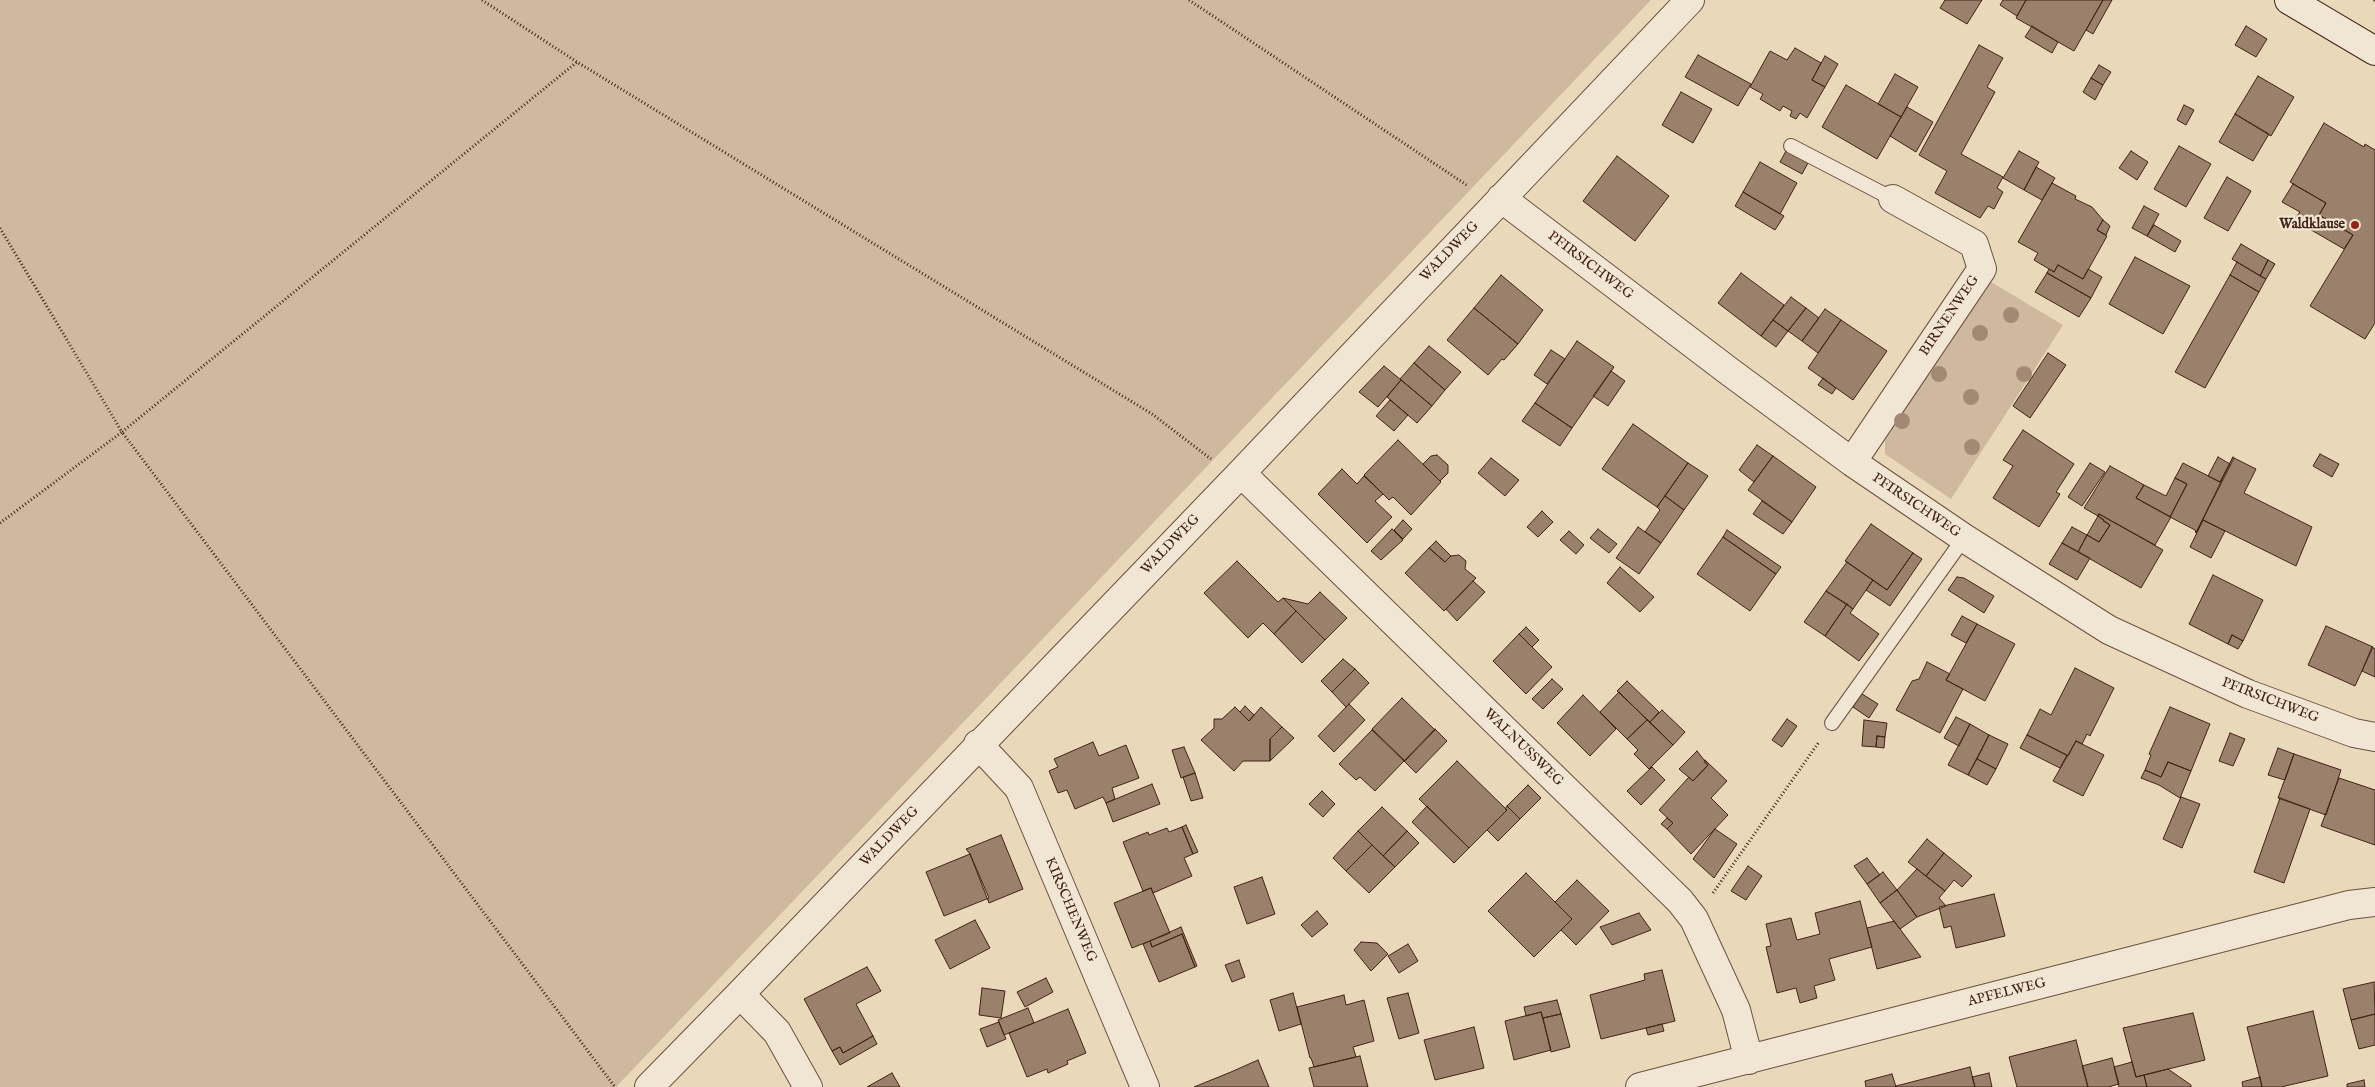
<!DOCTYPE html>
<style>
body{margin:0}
canvas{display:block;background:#ead8bb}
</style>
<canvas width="2375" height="1087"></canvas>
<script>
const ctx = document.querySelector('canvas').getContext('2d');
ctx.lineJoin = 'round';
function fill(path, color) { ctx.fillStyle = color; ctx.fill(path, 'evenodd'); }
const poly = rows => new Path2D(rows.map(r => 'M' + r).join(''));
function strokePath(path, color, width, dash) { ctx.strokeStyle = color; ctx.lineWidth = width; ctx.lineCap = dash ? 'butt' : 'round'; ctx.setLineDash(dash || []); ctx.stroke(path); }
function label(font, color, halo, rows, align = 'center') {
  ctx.font = font + ' "IM FELL English",serif'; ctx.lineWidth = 4.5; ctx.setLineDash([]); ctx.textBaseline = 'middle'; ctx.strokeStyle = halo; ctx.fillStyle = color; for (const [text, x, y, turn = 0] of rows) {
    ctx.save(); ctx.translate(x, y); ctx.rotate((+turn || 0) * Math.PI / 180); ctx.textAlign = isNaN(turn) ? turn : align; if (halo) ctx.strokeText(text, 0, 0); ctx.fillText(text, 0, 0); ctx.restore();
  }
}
fill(poly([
 [0,0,1651,0,616,1087,0,1087],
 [1986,279,2063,325,1951,499,1885,454,1885,429]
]), '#ceb99f');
const building = poly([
 [1945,0,1982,0,1967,24,1940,8,1945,0],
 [2003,0,2026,0,2017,16,2000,5,2003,0],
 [2026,0,2103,0,2074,51,2016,18,2026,0],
 [2103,0,2112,0,2093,34,2086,30,2103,0],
 [2032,26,2058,42,2052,53,2025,37,2032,26],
 [2246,26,2267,39,2256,57,2235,45,2246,26],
 [1979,45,2003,58,1987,87,1995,92,1961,154,2003,177,1997,188,2003,192,1994,209,1988,206,1980,218,1935,193,1947,171,1919,155,1979,45],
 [1795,48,1821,63,1812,80,1825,87,1807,118,1800,113,1796,119,1790,116,1792,111,1783,106,1780,111,1760,99,1763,94,1750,87,1770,51,1787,60,1795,48],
 [1698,55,1751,84,1738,106,1685,77,1698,55],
 [1825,56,1838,64,1825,87,1812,80,1825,56],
 [2099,65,2111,72,2103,85,2091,78,2099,65],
 [1895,74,1918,87,1901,117,1878,104,1895,74],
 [2258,76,2294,97,2271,136,2235,114,2258,76],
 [2091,78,2103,85,2095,100,2083,92,2091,78],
 [1846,85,1901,117,1877,159,1822,127,1846,85],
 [1681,92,1712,109,1693,143,1662,125,1681,92],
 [2184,105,2194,110,2186,125,2177,120,2184,105],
 [1907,107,1933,122,1916,152,1890,136,1907,107],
 [2235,114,2269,134,2253,161,2219,142,2235,114],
 [2324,123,2364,147,2365,144,2375,150,2375,323,2365,339,2310,306,2353,235,2319,215,2326,203,2290,182,2324,123],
 [2179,146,2211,164,2186,207,2154,189,2179,146],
 [1786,151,1808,163,1802,174,1780,162,1786,151],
 [2019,151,2039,162,2024,190,2003,178,2019,151],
 [2131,151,2148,162,2137,180,2119,168,2131,151],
 [1617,156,1669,196,1635,241,1583,201,1617,156],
 [1760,162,1797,183,1780,214,1743,192,1760,162],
 [2036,167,2055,178,2042,200,2024,190,2036,167],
 [2227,177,2251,191,2228,231,2204,218,2227,177],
 [2052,183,2076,196,2075,199,2092,207,2103,220,2097,230,2107,236,2083,279,2058,265,2054,272,2034,260,2038,253,2018,242,2052,183],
 [2293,184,2326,203,2319,215,2353,235,2344,249,2294,220,2300,212,2282,202,2293,184],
 [1743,192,1784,216,1775,230,1735,206,1743,192],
 [2144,206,2159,214,2147,236,2132,228,2144,206],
 [2103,220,2110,226,2106,235,2097,230,2103,220],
 [2154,225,2181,241,2175,252,2147,236,2154,225],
 [2241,244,2268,260,2260,276,2232,259,2241,244],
 [2135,257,2190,286,2163,334,2109,304,2135,257],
 [2268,260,2275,264,2266,279,2260,276,2268,260],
 [2237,262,2266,279,2259,292,2230,275,2237,262],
 [2058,265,2083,279,2088,269,2102,277,2091,298,2047,273,2049,269,2054,272,2058,265],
 [1741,273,1784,305,1761,336,1718,303,1741,273],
 [2047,273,2091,298,2079,317,2035,292,2047,273],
 [1501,275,1543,310,1518,344,1474,308,1501,275],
 [2230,275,2259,292,2205,388,2175,372,2230,275],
 [1791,297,1806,308,1788,331,1773,320,1791,297],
 [1474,308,1518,344,1504,360,1502,359,1488,375,1447,340,1474,308],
 [1806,308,1819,318,1802,341,1788,331,1806,308],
 [1825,309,1841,320,1818,353,1802,341,1825,309],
 [1773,320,1788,331,1776,347,1761,336,1773,320],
 [1841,320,1887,351,1853,400,1808,368,1841,320],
 [1577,341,1614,367,1572,428,1535,403,1577,341],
 [1429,346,1461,372,1445,390,1414,363,1429,346],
 [1551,350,1565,359,1547,384,1534,375,1551,350],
 [2048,353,2066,365,2030,418,2013,406,2048,353],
 [1414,363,1445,390,1432,406,1400,379,1414,363],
 [1384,366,1401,380,1378,407,1359,392,1384,366],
 [1611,371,1625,381,1608,406,1593,396,1611,371],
 [1823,378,1836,388,1832,394,1818,385,1823,378],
 [1401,380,1432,406,1417,423,1387,397,1401,380],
 [1390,400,1408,415,1394,431,1376,416,1390,400],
 [1535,403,1572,428,1560,446,1522,421,1535,403],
 [1633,424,1688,463,1657,507,1602,469,1633,424],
 [2023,430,2074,464,2056,492,2060,494,2039,527,1993,498,2013,466,2003,460,2023,430],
 [1398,440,1441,482,1411,515,1393,497,1389,500,1364,475,1398,440],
 [1757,445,1773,456,1754,482,1739,470,1757,445],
 [2320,454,2339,464,2332,477,2313,466,2320,454],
 [1437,455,1448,465,1448,473,1440,481,1423,464,1431,456,1437,455],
 [1773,456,1816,487,1792,522,1748,490,1773,456],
 [2218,457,2230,464,2220,482,2208,476,2218,457],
 [2233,457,2196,533,2195,530,2170,517,2187,484,2175,478,2183,463,2220,482,2233,457],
 [1491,458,1519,480,1505,496,1478,473,1491,458],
 [2234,458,2256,469,2244,493,2312,527,2296,566,2203,520,2196,533,2234,458],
 [1688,463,1708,476,1684,510,1665,496,1688,463],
 [2090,463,2105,472,2082,506,2068,497,2090,463],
 [2110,466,2144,485,2136,498,2171,517,2155,545,2099,514,2098,516,2084,508,2110,466],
 [1342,469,1357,484,1364,476,1383,494,1375,501,1392,517,1367,543,1318,494,1342,469],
 [2175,478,2187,484,2170,517,2136,498,2144,485,2166,496,2175,478],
 [1665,496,1684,510,1661,543,1645,532,1660,510,1657,507,1665,496],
 [1762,501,1792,522,1783,534,1753,514,1762,501],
 [1542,511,1553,522,1538,537,1527,527,1542,511],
 [2099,514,2163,550,2141,588,2078,552,2087,535,2099,542,2110,525,2103,521,2104,520,2098,516,2099,514],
 [2098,516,2110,525,2099,542,2087,535,2098,516],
 [1403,520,1412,529,1403,539,1394,530,1403,520],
 [2203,520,2225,531,2211,558,2190,547,2203,520],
 [1871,524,1913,553,1887,590,1845,561,1871,524],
 [1638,527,1661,543,1639,574,1616,558,1638,527],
 [2072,527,2087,535,2078,552,2062,543,2072,527],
 [1392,529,1403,540,1381,560,1371,551,1392,529],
 [1598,529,1617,544,1609,553,1590,538,1598,529],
 [1727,530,1781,567,1776,574,1723,537,1727,530],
 [1569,531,1584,545,1576,554,1560,540,1569,531],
 [1723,537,1776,574,1750,611,1697,574,1723,537],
 [1436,541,1451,556,1445,562,1429,548,1436,541],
 [2062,543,2090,558,2077,580,2049,564,2062,543],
 [1429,548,1445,562,1451,556,1459,555,1466,561,1465,569,1476,578,1444,611,1405,573,1429,548],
 [1913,553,1922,559,1890,606,1866,590,1873,580,1887,590,1913,553],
 [1237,561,1278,602,1283,598,1296,611,1274,634,1263,623,1248,638,1204,593,1237,561],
 [1847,562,1873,580,1853,609,1826,591,1847,562],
 [1620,567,1654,597,1640,612,1607,583,1620,567],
 [2213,575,2263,600,2243,641,2232,635,2228,644,2189,624,2213,575],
 [1957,577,1964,578,1994,596,1984,613,1948,590,1957,577],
 [1473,581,1485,592,1457,621,1446,609,1473,581],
 [1826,591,1847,604,1825,636,1804,622,1826,591],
 [1320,592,1347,618,1325,640,1283,598,1308,604,1320,592],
 [1847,604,1853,609,1850,613,1879,634,1859,661,1825,636,1847,604],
 [1296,611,1325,640,1302,663,1274,634,1296,611],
 [1962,616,1977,624,1966,643,1951,635,1962,616],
 [1977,624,2015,644,1985,701,1946,680,1977,624],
 [2326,626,2373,647,2355,686,2308,665,2326,626],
 [1526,627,1539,640,1532,647,1519,634,1526,627],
 [1519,634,1552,667,1526,694,1493,661,1519,634],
 [2232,635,2243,641,2238,649,2228,644,2232,635],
 [2372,647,2375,649,2375,677,2362,671,2372,647],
 [1343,659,1355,669,1332,692,1321,681,1343,659],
 [1927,662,1950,674,1946,680,1963,689,1940,733,1896,710,1912,681,1919,679,1927,662],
 [2075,668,2114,688,2090,736,2087,734,2082,744,2076,741,2068,756,2027,735,2040,709,2051,715,2075,668],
 [1355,669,1369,683,1346,707,1332,692,1355,669],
 [1552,679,1563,689,1543,709,1532,699,1552,679],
 [1627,681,1659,712,1650,722,1617,691,1627,681],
 [1619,692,1647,720,1627,739,1600,712,1619,692],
 [1862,694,1878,704,1869,718,1853,707,1862,694],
 [1583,695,1616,729,1590,756,1557,723,1583,695],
 [1402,698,1435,730,1405,761,1372,729,1402,698],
 [1349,704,1365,720,1334,752,1318,736,1349,704],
 [1245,706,1254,715,1249,721,1240,712,1245,706],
 [1235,707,1249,721,1261,707,1282,727,1270,739,1270,761,1243,761,1234,771,1201,740,1214,728,1214,719,1222,719,1235,707],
 [2170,707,2210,724,2191,771,2168,762,2161,777,2145,770,2151,755,2149,754,2170,707],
 [1662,710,1685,732,1673,745,1650,722,1662,710],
 [1956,717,1970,724,1959,746,1944,738,1956,717],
 [1787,719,1797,726,1782,747,1772,740,1787,719],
 [1647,720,1673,745,1649,769,1634,754,1638,750,1627,739,1647,720],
 [1864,720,1887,723,1885,737,1877,736,1876,747,1862,746,1864,720],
 [1970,724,1989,735,1968,775,1948,765,1970,724],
 [1282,727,1294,738,1270,761,1270,739,1282,727],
 [1435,729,1447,741,1416,773,1404,761,1435,729],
 [1372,730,1404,761,1375,791,1360,777,1356,780,1339,764,1372,730],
 [2230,733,2245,739,2233,766,2219,761,2230,733],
 [1989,735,2008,744,1996,769,1977,759,1989,735],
 [2027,735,2067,755,2060,768,2020,748,2027,735],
 [1877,736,1885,737,1884,748,1876,747,1877,736],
 [2076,741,2104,755,2083,796,2053,781,2076,741],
 [1093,742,1099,756,1126,745,1139,778,1112,788,1115,799,1106,803,1103,797,1075,809,1067,790,1058,793,1049,771,1058,767,1054,759,1093,742],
 [1184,747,1195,773,1181,778,1172,750,1184,747],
 [2278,748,2294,754,2285,780,2268,775,2278,748],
 [1697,751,1708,765,1693,781,1679,769,1697,751],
 [2294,754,2341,770,2326,815,2278,798,2294,754],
 [1977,759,1996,769,1987,785,1968,775,1977,759],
 [1705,760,1727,781,1711,798,1728,815,1691,854,1667,829,1673,823,1659,810,1689,777,1693,781,1708,765,1704,762,1705,760],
 [1457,761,1507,810,1469,848,1419,799,1457,761],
 [2168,762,2191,771,2180,798,2159,785,2141,778,2145,770,2161,777,2168,762],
 [1652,767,1665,780,1641,805,1627,791,1652,767],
 [1195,773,1203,798,1191,801,1183,777,1195,773],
 [2339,778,2375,790,2375,845,2321,826,2339,778],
 [1152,784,1160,804,1113,822,1106,803,1152,784],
 [1528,785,1541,798,1520,819,1507,806,1528,785],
 [1322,791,1335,804,1323,817,1309,804,1322,791],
 [2181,797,2200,804,2182,848,2163,839,2181,797],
 [2280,798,2310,809,2284,883,2254,872,2280,798],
 [1427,806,1469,848,1454,863,1412,822,1427,806],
 [1507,806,1520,819,1498,841,1487,830,1507,810,1505,809,1507,806],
 [1382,807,1407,831,1383,856,1358,831,1382,807],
 [1667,818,1673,823,1667,829,1661,824,1667,818],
 [1186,825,1198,852,1193,854,1182,827,1186,825],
 [1182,827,1193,854,1184,858,1192,876,1153,893,1151,888,1143,891,1123,842,1148,832,1149,835,1167,828,1169,832,1182,827],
 [1715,829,1737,844,1714,878,1693,859,1715,829],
 [1358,831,1372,845,1346,871,1333,858,1358,831],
 [1407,831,1419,843,1395,867,1383,856,1407,831],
 [1001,835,1023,889,989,903,970,854,966,849,1001,835],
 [1927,839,1944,853,1926,876,1908,862,1927,839],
 [1372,845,1395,867,1369,893,1346,871,1372,845],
 [1944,853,1972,876,1962,887,1954,880,1945,891,1926,876,1944,853],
 [970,854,989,898,944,916,926,872,970,854],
 [1867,858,1880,875,1867,884,1854,866,1867,858],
 [1748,866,1762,876,1746,900,1731,891,1748,866],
 [1917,869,1945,891,1939,898,1946,906,1917,917,1897,890,1917,869],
 [1883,872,1897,890,1880,903,1867,884,1883,872],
 [1526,873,1572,919,1534,957,1488,911,1526,873],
 [1262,877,1275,914,1247,924,1234,887,1262,877],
 [1577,880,1609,911,1576,945,1561,930,1572,919,1555,902,1577,880],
 [1151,888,1170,933,1132,948,1114,903,1151,888],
 [1897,890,1917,917,1900,929,1880,903,1897,890],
 [1994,894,2005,936,1956,948,1951,926,1944,928,1939,907,1994,894],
 [1860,901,1872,947,1829,959,1835,980,1814,986,1817,998,1800,1003,1796,988,1777,993,1766,947,1771,946,1766,924,1791,918,1797,940,1820,934,1815,913,1860,901],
 [1317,911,1328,924,1312,937,1301,925,1317,911],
 [1639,913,1651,930,1612,945,1600,927,1639,913],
 [975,920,990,948,950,969,935,940,975,920],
 [1894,921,1921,957,1877,969,1867,928,1894,921],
 [1181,927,1197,966,1195,967,1182,934,1152,947,1150,941,1181,927],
 [1182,934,1195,967,1159,982,1143,944,1150,941,1152,947,1182,934],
 [1361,942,1377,943,1388,954,1371,971,1354,950,1361,942],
 [1408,944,1418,961,1399,973,1388,956,1408,944],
 [1239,960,1245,977,1232,982,1225,965,1239,960],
 [867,967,881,991,856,1004,873,1036,843,1053,840,1047,832,1051,804,999,867,967],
 [1662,970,1675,1021,1601,1039,1590,995,1645,980,1644,974,1662,970],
 [1046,978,1053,992,1025,1007,1017,992,1046,978],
 [2374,982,2375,1014,2351,1020,2343,989,2374,982],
 [982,988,1005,991,1001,1018,979,1015,982,988],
 [1293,993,1301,1024,1279,1031,1270,1000,1293,993],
 [1408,993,1419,1033,1399,1039,1387,998,1408,993],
 [1344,995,1346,1005,1364,1000,1374,1041,1353,1047,1356,1057,1314,1067,1311,1058,1310,1058,1297,1007,1344,995],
 [1557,1000,1561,1014,1543,1018,1541,1012,1526,1016,1524,1007,1557,1000],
 [1028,1008,1034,1023,1004,1035,998,1020,1028,1008],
 [1068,1009,1086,1053,1067,1061,1068,1064,1048,1073,1047,1069,1027,1077,1009,1033,1068,1009],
 [2313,1011,2328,1076,2281,1087,2262,1087,2247,1027,2313,1011],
 [1541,1012,1551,1050,1514,1060,1505,1021,1541,1012],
 [2193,1013,2205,1060,2136,1077,2123,1028,2193,1013],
 [1561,1014,1570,1047,1551,1052,1543,1018,1561,1014],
 [2375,1014,2375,1045,2359,1049,2351,1020,2375,1014],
 [999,1022,1006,1039,987,1047,980,1029,999,1022],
 [1662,1024,1664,1031,1648,1035,1646,1028,1662,1024],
 [1474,1027,1484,1068,1435,1080,1424,1040,1474,1027],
 [873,1036,877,1044,840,1065,832,1051,840,1047,843,1053,873,1036],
 [2076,1040,2088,1087,2017,1087,2009,1057,2076,1040],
 [1360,1056,1368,1087,1314,1087,1309,1068,1360,1056],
 [2112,1058,2119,1084,2108,1087,2088,1087,2082,1066,2112,1058],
 [1258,1060,1269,1087,1194,1087,1231,1072,1258,1060],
 [2132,1062,2136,1077,2144,1075,2147,1087,2119,1087,2114,1067,2132,1062],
 [1970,1067,1975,1087,1896,1087,1896,1086,1970,1067],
 [2168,1069,2191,1085,2191,1087,2147,1087,2144,1075,2168,1069],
 [892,1073,900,1087,867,1087,892,1073],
 [1989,1073,1992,1087,1975,1087,1972,1077,1989,1073],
 [1892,1074,1896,1087,1866,1087,1865,1081,1892,1074],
 [2260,1077,2262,1087,2243,1087,2242,1082,2260,1077],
 [2364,1080,2365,1087,2347,1087,2347,1084,2364,1080]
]);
fill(building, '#9a816c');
strokePath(building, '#432316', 1);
const lane = poly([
 [1791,146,1893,199],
 [1832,723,1964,538]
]);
const street = poly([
 [1501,198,1730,372,1852,462,1964,538,2109,630,2248,694,2354,733,2375,737],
 [1852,462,1982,269,1974,244,1893,199],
 [1241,473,1680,901,1694,919,1736,1010,1749,1060],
 [978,744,1019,788,1145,1087],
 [740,994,777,1032,808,1087],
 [649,1087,740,994,1241,473,1690,0],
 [1640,1087,2349,905,2375,902]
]);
const secondary = poly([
 [2289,0,2375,51]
]);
strokePath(lane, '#6d503f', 16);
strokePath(street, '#6d503f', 30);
strokePath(secondary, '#432316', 30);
strokePath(poly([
 [482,0,577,62,1152,414,1211,459],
 [1189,0,1468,186],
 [2374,0,2375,1],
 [0,228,122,432,577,62],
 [0,523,122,432,615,1087],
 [1713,893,1819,742]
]), '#432316', 3, [1, 2.5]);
strokePath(lane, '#f1e6d3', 14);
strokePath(street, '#f1e6d3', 28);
strokePath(secondary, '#f1e6d3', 28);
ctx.fillStyle = '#a18973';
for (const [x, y] of [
 [2011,315],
 [1980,333],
 [1939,374],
 [2024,374],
 [1971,397],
 [1902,421],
 [1972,447]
]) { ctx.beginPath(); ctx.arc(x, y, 8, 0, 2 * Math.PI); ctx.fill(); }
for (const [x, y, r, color] of [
 [2355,225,5,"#8f2418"]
]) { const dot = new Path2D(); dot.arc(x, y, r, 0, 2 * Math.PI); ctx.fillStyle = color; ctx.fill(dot); strokePath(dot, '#f1e6d3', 2); }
label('bold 14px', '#432316', '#f1e6d3', [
 ["Waldklause",2345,225]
], 'right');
label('14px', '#432316', '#f1e6d3', [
 ["WALDWEG",1450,252,-46],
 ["PFIRSICHWEG",1590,266,37],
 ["BIRNENWEG",1950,316,-56],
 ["PFIRSICHWEG",1916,506,34],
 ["WALDWEG",1171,545,-46],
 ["PFIRSICHWEG",2270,701,21],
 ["WALNUSSWEG",1523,748,44],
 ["WALDWEG",890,837,-46],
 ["KIRSCHENWEG",1070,910,67],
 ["APFELWEG",2007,993,-14]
]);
</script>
